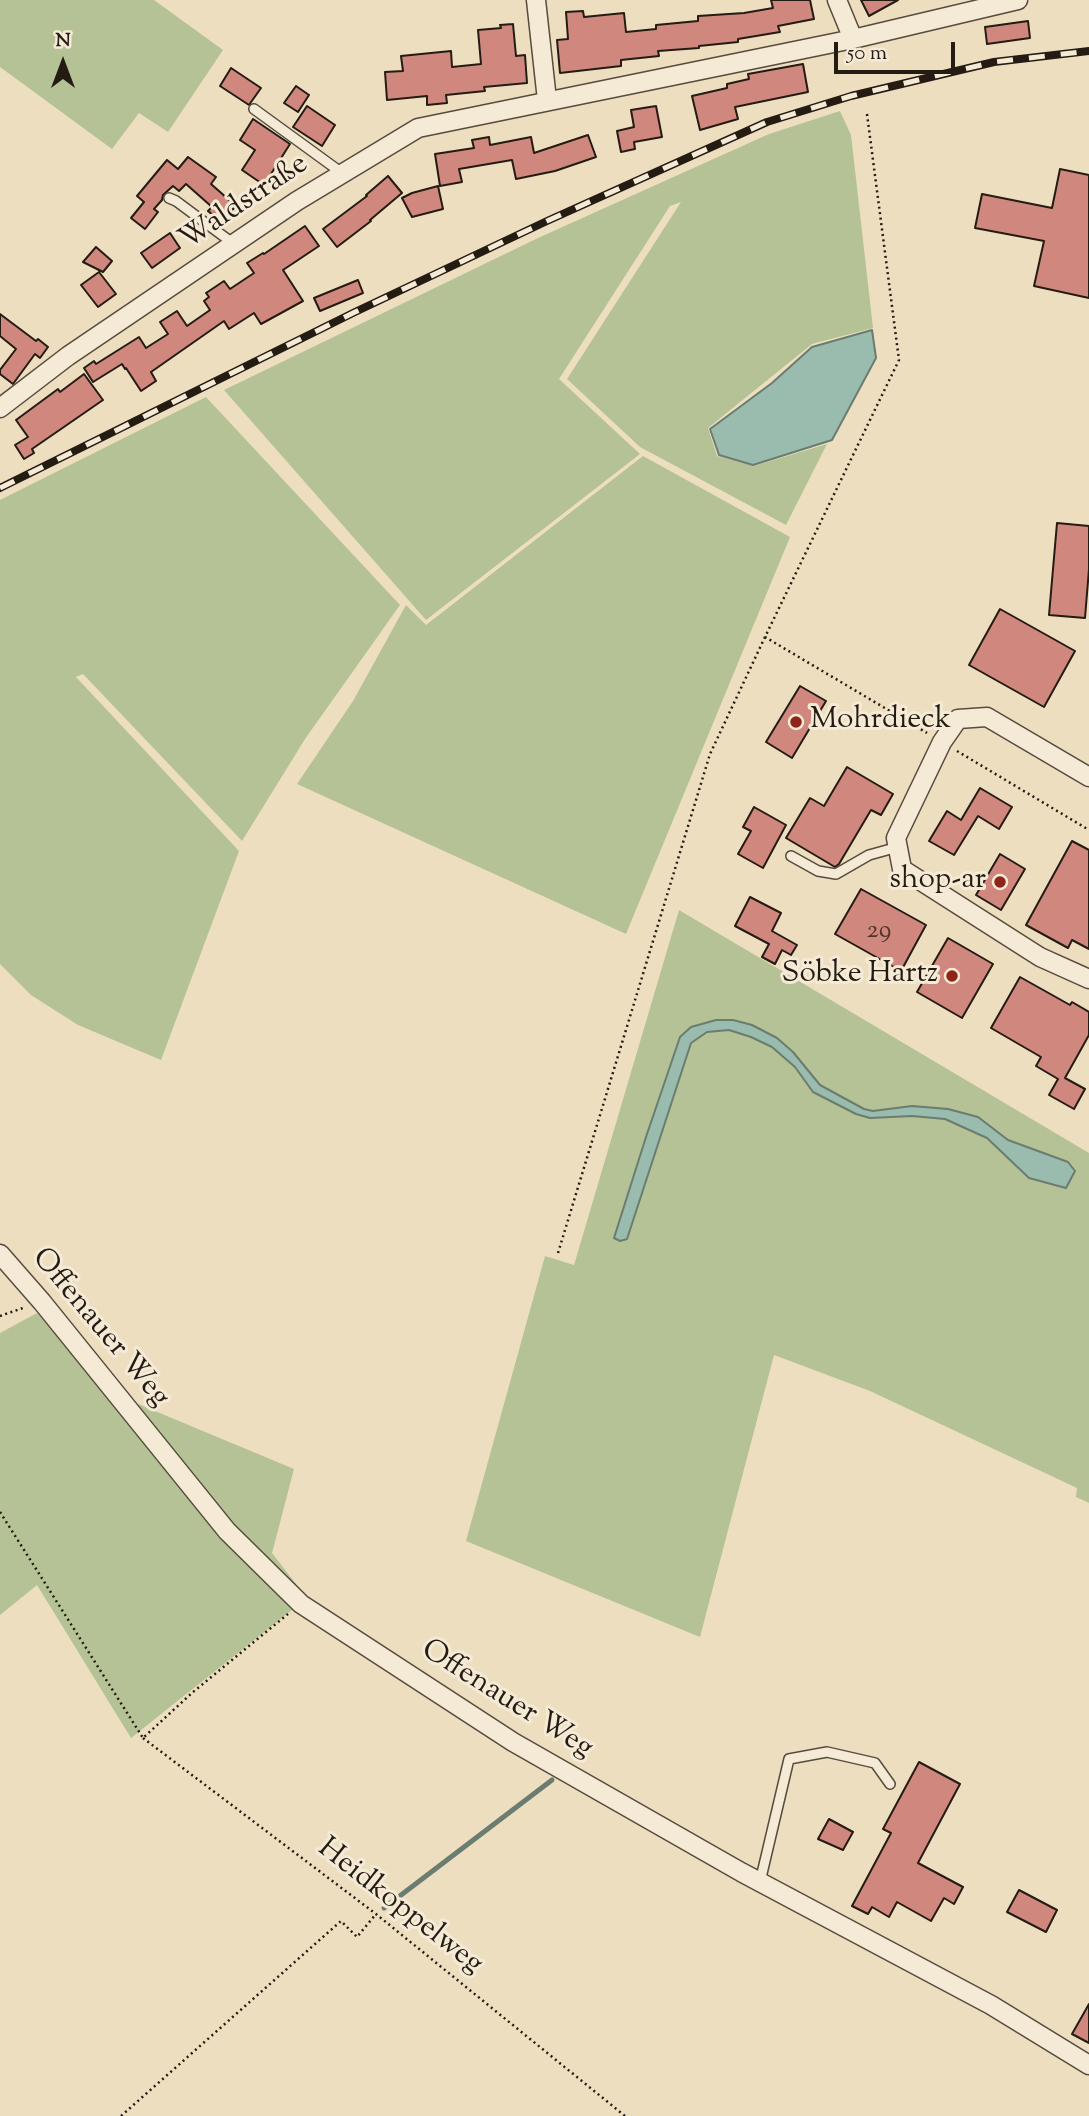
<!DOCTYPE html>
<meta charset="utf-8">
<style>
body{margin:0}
#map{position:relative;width:1089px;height:2116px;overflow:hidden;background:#eedec0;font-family:"Sorts Mill Goudy",serif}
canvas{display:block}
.north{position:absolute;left:28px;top:28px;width:70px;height:70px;-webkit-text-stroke:5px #f4ead6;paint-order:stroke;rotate:0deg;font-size:19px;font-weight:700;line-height:28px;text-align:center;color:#241b12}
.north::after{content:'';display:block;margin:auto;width:24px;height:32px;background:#241b12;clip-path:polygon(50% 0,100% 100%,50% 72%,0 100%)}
.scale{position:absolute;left:834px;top:42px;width:121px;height:32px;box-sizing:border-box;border:4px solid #241b12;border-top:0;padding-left:9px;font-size:21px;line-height:24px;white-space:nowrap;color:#241b12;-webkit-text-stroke:5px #f4ead6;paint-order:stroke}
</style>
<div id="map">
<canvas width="1089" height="2116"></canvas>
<div class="north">N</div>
<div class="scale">50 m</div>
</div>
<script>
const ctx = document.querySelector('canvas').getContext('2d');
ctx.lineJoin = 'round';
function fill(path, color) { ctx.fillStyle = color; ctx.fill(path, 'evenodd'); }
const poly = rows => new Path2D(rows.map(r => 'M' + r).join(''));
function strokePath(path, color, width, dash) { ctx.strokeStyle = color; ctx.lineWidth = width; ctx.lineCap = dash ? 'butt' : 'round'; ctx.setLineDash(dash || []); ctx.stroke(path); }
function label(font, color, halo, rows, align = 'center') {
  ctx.font = font + ' "Sorts Mill Goudy",serif'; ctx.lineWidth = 6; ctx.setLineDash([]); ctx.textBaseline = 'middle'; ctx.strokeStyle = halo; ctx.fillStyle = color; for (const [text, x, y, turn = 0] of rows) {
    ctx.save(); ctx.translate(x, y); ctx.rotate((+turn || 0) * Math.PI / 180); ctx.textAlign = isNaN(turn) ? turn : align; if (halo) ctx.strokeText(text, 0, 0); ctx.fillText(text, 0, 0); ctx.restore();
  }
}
fill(poly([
 [0,0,154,0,223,50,168,132,139,113,112,149,0,67],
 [840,111,851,135,873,328,812,344,708,428,717,456,754,466,827,444,786,525,640,447,567,379,681,202,670,206,559,379,640,454,426,620,224,390,538,238,769,134],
 [206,397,400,605,305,739,242,841,83,674,76,677,239,851,161,1060,78,1025,31,995,0,964,0,500],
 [643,456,790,537,626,934,297,784,353,701,406,605,426,625],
 [679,910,1089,1153,1089,1503,1076,1497,1077,1488,870,1391,774,1355,700,1637,466,1541,545,1256,574,1265],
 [37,1313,131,1401,294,1469,272,1553,307,1598,131,1738,37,1585,0,1615,0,1333]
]), '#b5c295');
const water = poly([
 [872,330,876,358,832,440,753,465,719,455,710,429,772,383,812,347,872,330],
 [716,1020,733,1020,752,1025,777,1038,793,1052,820,1085,864,1109,873,1111,912,1106,948,1109,978,1117,1008,1140,1068,1162,1075,1171,1066,1188,1029,1178,987,1138,945,1119,912,1116,870,1118,856,1114,813,1092,795,1067,772,1047,751,1037,729,1030,707,1032,691,1043,627,1239,620,1241,614,1238,646,1137,680,1037,691,1027,716,1020]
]);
fill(water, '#9abcaf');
strokePath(water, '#6b7c70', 2);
strokePath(poly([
 [384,1908,552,1780]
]), '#6b7c70', 5);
const building = poly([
 [771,0,810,0,814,19,778,26,780,32,738,39,738,42,699,46,699,48,658,51,659,56,621,60,621,66,560,73,557,40,568,39,566,12,583,11,584,17,624,13,626,32,656,29,656,25,698,21,698,16,744,13,773,8,771,0],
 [861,0,898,0,869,16,861,0],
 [1028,21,1030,38,987,44,985,27,1028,21],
 [513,24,516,56,525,55,527,83,484,87,485,91,446,95,447,103,427,105,427,96,387,100,385,72,403,71,401,56,451,51,452,67,481,64,478,30,501,28,500,25,513,24],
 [803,64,808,92,735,107,738,119,700,130,692,96,727,88,727,84,749,79,748,74,803,64],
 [231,68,261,88,249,105,220,86,231,68],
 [296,86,309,95,298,112,284,103,296,86],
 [307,106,335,125,322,146,293,127,307,106],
 [656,106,662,137,634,142,635,149,621,152,617,131,634,127,631,110,656,106],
 [253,119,290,144,264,185,242,170,255,150,240,140,253,119],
 [588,135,596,157,555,171,516,179,512,160,459,169,462,182,440,186,435,154,474,148,472,140,489,137,490,145,531,137,534,153,588,135],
 [188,157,216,177,211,184,236,206,221,222,208,211,212,207,186,184,179,191,173,186,163,195,162,200,154,209,158,212,145,229,131,218,144,202,137,196,167,160,178,169,188,157],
 [1060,169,1089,175,1089,298,1034,286,1044,241,975,228,982,194,1052,208,1060,169],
 [388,176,402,193,370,220,371,221,337,247,323,229,367,196,366,195,388,176],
 [438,186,443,209,412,217,402,198,412,193,438,186],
 [305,226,319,246,283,270,303,301,261,324,254,313,229,329,224,321,151,372,156,381,141,391,126,368,125,369,122,364,93,382,84,368,94,361,96,364,139,337,146,348,168,334,160,322,177,311,187,326,210,310,204,301,209,297,206,293,224,281,230,289,254,273,247,263,263,253,264,254,305,226],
 [170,233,180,248,152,268,141,253,170,233],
 [96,247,112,261,103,272,83,262,96,247],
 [99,272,116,294,98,307,81,285,99,272],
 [358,280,363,293,320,311,314,298,358,280],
 [0,314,36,341,38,339,48,347,40,358,35,354,13,384,0,374,0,370,16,349,0,336,0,314],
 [84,374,103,400,32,449,34,453,24,459,15,445,28,437,16,420,58,389,60,392,84,374],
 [1057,523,1089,526,1089,569,1085,618,1049,615,1057,523],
 [1000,609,1075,651,1044,707,969,665,1000,609],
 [800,686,826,701,792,758,766,742,800,686],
 [847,767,893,794,881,815,871,810,839,864,835,867,786,838,810,798,824,806,847,767],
 [980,788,1012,807,999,829,978,816,954,855,929,841,947,811,961,820,980,788],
 [754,807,786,825,763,868,738,854,751,831,743,827,754,807],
 [1072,841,1089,850,1089,949,1072,940,1068,948,1026,925,1072,841],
 [1000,854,1025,869,1001,910,976,895,1000,854],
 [861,889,926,925,901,971,835,934,861,889],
 [750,897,781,913,772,931,797,945,791,955,782,950,775,964,762,957,769,944,735,926,750,897],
 [948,938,993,964,962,1018,917,992,948,938],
 [1020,977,1070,1005,1072,1002,1089,1012,1089,1035,1065,1078,1085,1089,1074,1109,1049,1095,1058,1079,1036,1066,1041,1057,991,1028,1020,977],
 [919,1762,960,1784,918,1863,963,1887,954,1904,944,1898,931,1921,897,1902,889,1917,872,1907,868,1914,852,1906,891,1833,883,1829,919,1762],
 [829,1819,853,1832,843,1850,818,1839,829,1819],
 [1019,1890,1057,1910,1046,1932,1007,1912,1019,1890],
 [1089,2004,1089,2043,1072,2034,1089,2004]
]);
fill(building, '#d0887e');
strokePath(building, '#241b12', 2);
const lane = poly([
 [254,109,342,173],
 [169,198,176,201,234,244],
 [791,856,818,871,836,874,869,855,898,847],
 [760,1882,789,1759,827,1752,875,1763,890,1784]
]);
const street = poly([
 [536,0,547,100],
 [837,0,853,39],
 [0,408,68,356,297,201,418,128,853,39,1018,0],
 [1089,777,987,717,958,719,942,742,896,838,902,869,1040,957,1089,979],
 [0,1254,42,1302,227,1531,301,1604,513,1742,741,1872,991,2005,1089,2065]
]);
strokePath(lane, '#564c3e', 12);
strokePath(street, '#564c3e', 21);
strokePath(poly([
 [867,114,899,360,765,637,927,733],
 [957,751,1089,830],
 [558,1253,710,754,765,637],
 [0,1316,23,1308],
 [0,1512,143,1738,193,1692,288,1614],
 [143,1738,376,1914,625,2116],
 [121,2116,341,1921,357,1937,376,1914]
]), '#241b12', 2.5, [2, 3.5]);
strokePath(lane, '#f4ead6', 9);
strokePath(street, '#f4ead6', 18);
const rail = poly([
 [0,488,355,312,547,221,767,122,851,96,994,62,1089,51]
]);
strokePath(rail, '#241b12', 8);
strokePath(rail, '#f4ead6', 5, [16]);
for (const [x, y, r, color] of [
 [796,722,7,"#8f2418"],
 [1000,882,7,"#8f2418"],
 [952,976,7,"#8f2418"]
]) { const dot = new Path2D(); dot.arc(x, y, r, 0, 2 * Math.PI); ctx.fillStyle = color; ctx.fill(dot); strokePath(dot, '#f4ead6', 2.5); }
label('26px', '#4f362d', null, [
 ["29",879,933]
]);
label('30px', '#241b12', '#f4ead6', [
 ["Waldstraße",245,204,-34],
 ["Offenauer Weg",99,1329,50],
 ["Offenauer Weg",506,1701,32],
 ["Heidkoppelweg",399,1908,38]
]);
label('30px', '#241b12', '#f4ead6', [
 ["Mohrdieck",810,722,"left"],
 ["shop-ar",986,882],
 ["Söbke Hartz",938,976]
], 'right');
</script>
